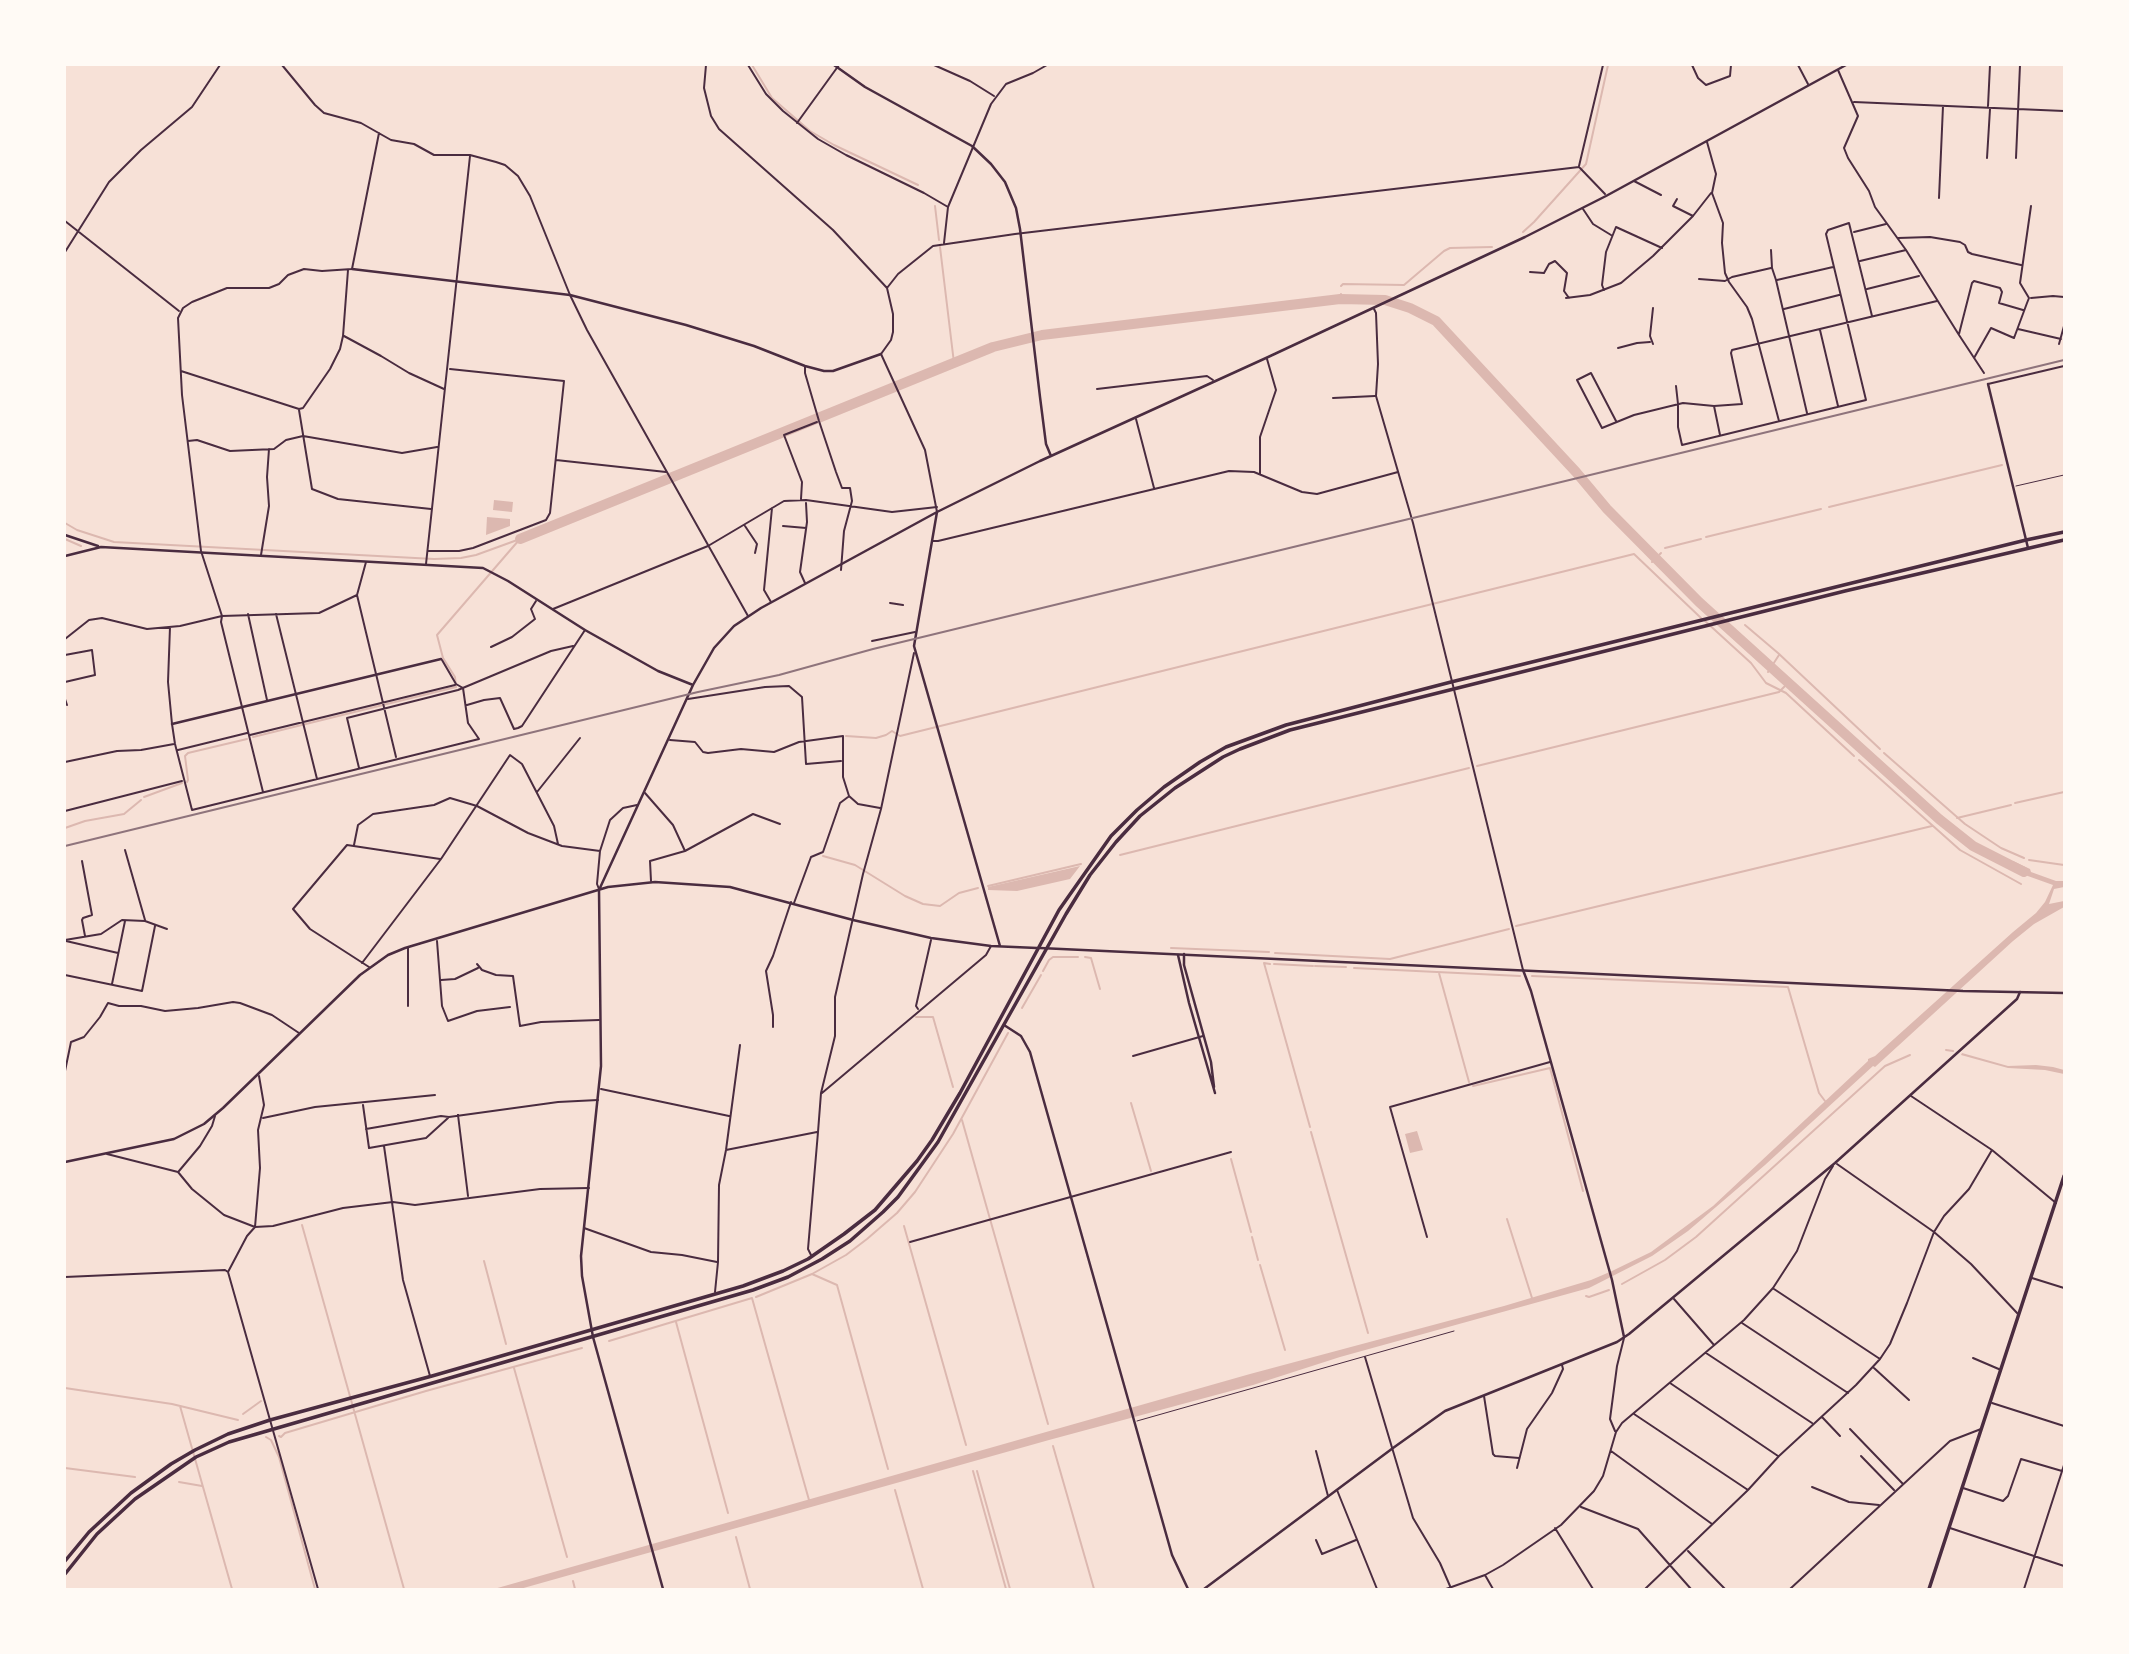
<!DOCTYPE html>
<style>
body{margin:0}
#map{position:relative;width:2129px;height:1654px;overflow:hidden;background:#f7e1d7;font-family:Karla,sans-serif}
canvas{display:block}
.frame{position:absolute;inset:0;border:66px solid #fffaf5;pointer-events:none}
</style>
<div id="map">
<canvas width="2129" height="1654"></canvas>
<div class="frame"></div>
</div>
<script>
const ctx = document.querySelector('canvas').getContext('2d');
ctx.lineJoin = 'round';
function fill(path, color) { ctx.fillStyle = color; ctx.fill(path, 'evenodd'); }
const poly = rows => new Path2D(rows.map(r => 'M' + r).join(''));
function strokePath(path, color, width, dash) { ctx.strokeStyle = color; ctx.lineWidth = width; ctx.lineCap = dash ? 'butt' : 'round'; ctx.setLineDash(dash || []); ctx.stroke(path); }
fill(poly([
 [494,500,513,502,512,512,493,510],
 [487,517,510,519,510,526,486,535],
 [2013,861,2030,869,2031,872,2056,881,2064,881,2064,887,2054,889,2049,904,2064,901,2064,907,2034,924,2013,941,1875,1067,1873,1066,1765,1165,1688,1231,1652,1256,1589,1288,1340,1357,1253,1385,1049,1440,520,1589,494,1589,1250,1374,1504,1306,1591,1280,1612,1271,1651,1252,1713,1206,1868,1061,1868,1059,1875,1056,2013,932,2036,913,2045,902,2053,885,2011,870],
 [1080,866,1070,879,1017,891,988,890,988,887],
 [1962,1053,2008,1066,2036,1065,2053,1067,2064,1070,2064,1074,2045,1070,2008,1068,1961,1055],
 [1417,1131,1423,1150,1410,1153,1405,1134]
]), '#dcb8b0');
strokePath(poly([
 [752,65,772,98,810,131,834,145,918,185],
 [935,206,939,240],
 [1523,232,1534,222,1586,164,1608,65],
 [940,247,954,363],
 [1341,286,1343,284,1404,285,1444,251,1450,248,1492,247],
 [1340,299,1341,294],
 [1829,507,2002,465],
 [65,523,77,530,114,542,434,559,461,558,476,555,520,539],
 [1706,537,1821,509],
 [65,539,81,546],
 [1665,548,1701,539],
 [1652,562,1661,553],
 [1705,621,1751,663,1766,683,1786,693,1854,756],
 [1745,625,1778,653,1880,749],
 [1768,672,1779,655],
 [846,736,876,738,886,735,892,731,900,736,1634,554,1701,618],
 [253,737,456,687,455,677,443,658,437,635,519,540],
 [1884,753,1965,824,2001,848,2024,858],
 [1859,760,1960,850,2021,884],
 [1477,766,1779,692,1789,682],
 [187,782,188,780,185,756,188,753,247,739],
 [144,797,182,783],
 [2015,803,2064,792],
 [1957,818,2011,805],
 [65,828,85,821,124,814,141,800],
 [1120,855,1469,768],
 [823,856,855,865,905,896,923,904,940,906,959,893,978,888],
 [2029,860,2064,865],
 [988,886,1081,864],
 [1516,926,1932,826],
 [1171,948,1269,952],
 [1275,953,1390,959,1509,929],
 [1085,957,1091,958,1100,989],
 [1270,964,1264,963,1310,1127],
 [1274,964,1313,966],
 [1315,966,1346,967],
 [1354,968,1520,976],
 [1043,971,1049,960,1053,957,1078,957],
 [1439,973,1469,1082],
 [1532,976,1788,987,1819,1093,1825,1101],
 [1022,1008,1041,975],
 [916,1017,933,1017,953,1087],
 [1946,1050,1953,1051],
 [1473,1086,1550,1068,1583,1191],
 [1131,1103,1151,1171],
 [962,1120,1048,1424],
 [1311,1132,1368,1333],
 [1231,1159,1251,1232],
 [1507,1219,1532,1298],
 [302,1225,404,1589],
 [904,1226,966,1445],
 [1252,1237,1258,1260],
 [484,1261,506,1344],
 [1260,1265,1285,1350],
 [812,1274,846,1255,867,1239,897,1213,915,1192,953,1134,1008,1033],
 [1622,1284,1665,1260,1696,1237,1885,1066,1910,1055],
 [1586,1296,1589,1297,1609,1290],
 [756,1297,812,1274,837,1285,888,1469],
 [676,1322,728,1513],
 [609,1341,752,1298,809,1500],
 [514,1368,567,1557],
 [65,1388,172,1404,238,1420],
 [180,1406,232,1589],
 [243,1414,261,1401],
 [279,1436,281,1437,285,1433,426,1391,582,1348],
 [266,1437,271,1440,279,1457,315,1589],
 [1053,1446,1094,1589],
 [65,1468,135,1477],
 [973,1471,1006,1589],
 [977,1471,1010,1589],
 [179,1482,202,1486],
 [895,1490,923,1589],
 [736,1537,750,1589],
 [573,1581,575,1589]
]), '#dcb8b0', 2);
strokePath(poly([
 [520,539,993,347,1042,335,1340,299,1385,300,1410,308,1436,321,1576,472,1607,509,1699,602,1939,819,1973,846,2024,872]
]), '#dcb8b0', 10);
strokePath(poly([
 [2016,486,2064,475],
 [1137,1421,1454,1331]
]), '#4a2c40', 1);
strokePath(poly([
 [282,65,315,105,324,113,361,123,391,140,414,144,434,155,470,155,496,162,505,165,518,176,530,196,570,295,587,330,748,616],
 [706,65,704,88,711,116,719,129,833,230,887,288],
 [748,65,766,94,783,111,818,139,846,155,924,193,948,207],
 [934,65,970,81,994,96],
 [1692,65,1698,78,1706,85,1730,76,1731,65],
 [1798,65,1808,84],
 [1838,70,1858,116,1844,148,1848,158,1869,191,1875,207,1906,250,1959,335,1984,373],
 [1854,102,2064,111],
 [1988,106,1990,65],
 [797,123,839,65],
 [1707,142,1716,174,1712,193,1723,223,1722,243,1725,273,1729,282,1747,307,1752,319,1779,421],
 [1987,158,1990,109],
 [2016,158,2020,65],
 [1579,166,1603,65],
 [1580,168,1605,194],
 [1634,181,1661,195],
 [1939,198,1943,106],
 [1677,199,1673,206,1693,216],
 [1583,209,1593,224,1611,235],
 [65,221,179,311],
 [1854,232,1886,224],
 [1898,238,1930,237,1960,242,1965,245,1968,252,1972,254,2021,265],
 [944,243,948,207,991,104,1006,84,1033,73,1047,65],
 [1771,250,1772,268,1776,280,1807,413],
 [65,252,109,182,141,150,192,107,220,65],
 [1860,261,1906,250],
 [1530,272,1544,273,1549,264,1555,261,1567,273,1564,291,1569,298],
 [1699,279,1725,281,1732,277,1771,268],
 [1777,280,1833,267],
 [1867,289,1919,276],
 [1604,290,1602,285,1606,252,1616,227,1662,248],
 [1566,298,1590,295,1621,283,1653,256,1693,216,1711,193],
 [2031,298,2053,296,2064,297],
 [1653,308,1650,336,1653,344],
 [1374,309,1376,313,1378,364,1376,396,1413,523,1523,970],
 [1784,309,1839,295],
 [2018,329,2061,339],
 [1820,330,1838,406],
 [1959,334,1972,283,1974,281,2000,288,2002,292,1999,303,2023,310],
 [344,336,381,356,409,373,444,389],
 [2059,344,2064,326],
 [1618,348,1637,343,1650,342],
 [1974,358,1991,328,2014,338,2027,303,2029,298,2020,283,2031,206],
 [805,367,805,373,819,421,836,472,842,488,850,488,852,501,844,531,841,570],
 [181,371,299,409,303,408,330,369,340,349,343,336,348,270],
 [1988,384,2064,366],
 [1676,386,1678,404,1678,427,1682,445,1866,400,1826,234,1828,230,1849,223,1872,316],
 [1097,389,1207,376,1213,380],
 [1333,398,1375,396],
 [1714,406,1720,435],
 [299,410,312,489,338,499,431,509],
 [1136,419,1154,488],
 [1616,421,1591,373,1577,380,1602,428,1634,415,1683,403,1714,406,1742,404,1731,353,1732,350,1937,301],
 [188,441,197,440,230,451,274,449,286,440,303,436,402,453,437,447],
 [556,460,666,472],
 [1260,474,1260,437,1276,390,1267,359],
 [801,499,802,482,784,435,817,422],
 [937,512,925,450,881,354,891,340,893,332,893,314,887,288,898,274,933,246,1015,234,1579,167],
 [745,526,757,544,755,553],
 [783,526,806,528],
 [932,541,938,541,1229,471,1254,472,1302,492,1317,494,1398,472],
 [428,551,459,551,473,548,546,520,550,513,564,381,450,369],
 [261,555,269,506,267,477,269,449],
 [366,562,357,595,396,757],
 [426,564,470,156],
 [805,583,800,572,807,522,806,503],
 [771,602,764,590,772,508],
 [890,603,903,605],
 [553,609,708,546,784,501,806,500,892,512,937,507],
 [248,614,267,700],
 [276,614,317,779],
 [170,627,168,682,172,724,175,744,192,810,479,739,468,723,463,688,456,684,442,660],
 [65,639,89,620,102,618,147,629,180,626,222,616,319,613,357,595],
 [872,641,915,632],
 [491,647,512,637,535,619,531,609,536,601],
 [65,655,92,650,95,675,65,682],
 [65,699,67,705],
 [688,699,765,687,789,686,802,697,806,764,841,761],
 [467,705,484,700,500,698,514,729,518,728,522,726,585,630],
 [250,735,455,685],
 [670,740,695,742,703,752,708,753,741,749,774,752,799,742,843,736,843,777,849,796,858,804,880,808],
 [178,750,247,733],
 [65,762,117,751,141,750,174,744],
 [359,768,347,718,458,690,551,651,573,646],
 [263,792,221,622,222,616,201,551,182,395,178,318,183,308,192,302,227,288,269,288,279,284,288,275,304,269,322,271,352,269,379,133],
 [537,792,580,738],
 [645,793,673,825,685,851,753,814,780,824],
 [65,811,182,781],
 [354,845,358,825,373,814,434,805,450,798,477,806,528,833,562,846,600,851],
 [125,850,145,920],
 [82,861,92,915,83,918,82,920,85,936],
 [651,881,650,861,685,851],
 [599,889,597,884,600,851,610,820,623,808,637,805],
 [794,903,811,857,823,852,840,803,848,797],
 [65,940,101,934,122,920,145,921,167,929],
 [66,941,118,953],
 [437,941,442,1006,448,1021,477,1011,510,1007],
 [362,963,441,859,510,755,522,764,554,826,558,844],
 [477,964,482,970,496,975,513,976,520,1026,541,1022,599,1020],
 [369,967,310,929,293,909,347,845,440,859],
 [65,975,142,991,155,926],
 [441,980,455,979,478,968],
 [112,984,125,921],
 [408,1006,408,948],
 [918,1009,916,1006,931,940],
 [773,1027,773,1015,766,971,773,956,791,902],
 [1133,1056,1203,1036],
 [65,1071,71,1042,84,1037,100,1017,108,1003,119,1006,141,1006,165,1011,198,1008,233,1002,240,1003,272,1015,299,1033],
 [259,1076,264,1105,258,1130,260,1168,255,1227,247,1236,228,1272,318,1589],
 [601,1089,729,1116],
 [822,1093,986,955,991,946],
 [1911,1096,1992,1150,2056,1203],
 [363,1105,369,1148,426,1138,448,1118],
 [458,1115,468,1196],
 [263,1118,315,1107,435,1095],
 [366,1129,441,1116,449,1117,558,1102,598,1100],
 [384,1146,403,1280,430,1376],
 [726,1150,817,1132],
 [107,1154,178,1172,192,1189,224,1215,255,1227,273,1226,343,1208,393,1202,415,1205,540,1189,589,1188],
 [1837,1164,1934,1232,1971,1264,2018,1314],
 [179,1171,200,1146,212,1126,215,1116],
 [584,1228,651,1252,682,1255,717,1262],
 [1427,1237,1390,1107,1550,1062],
 [910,1242,1231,1152],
 [811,1255,808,1249,818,1132,821,1093,835,1036,835,997,863,874,881,809,914,653],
 [65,1277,225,1270,228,1272],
 [2032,1278,2064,1288],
 [1774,1289,1880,1359],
 [715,1292,718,1262,719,1185,726,1150,740,1045],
 [1674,1299,1714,1345],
 [1742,1323,1848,1393],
 [1706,1353,1812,1423],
 [1365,1357,1413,1518,1440,1563,1450,1586],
 [1973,1358,2001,1370],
 [1874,1368,1909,1400],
 [1670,1383,1778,1456],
 [1484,1396,1493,1454,1495,1456,1519,1458],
 [1992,1403,2064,1426],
 [1634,1414,1748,1490],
 [1822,1417,1840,1436],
 [1850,1429,1903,1484],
 [1615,1431,1610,1419,1617,1366,1624,1338],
 [1316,1451,1328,1496],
 [1611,1451,1712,1524],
 [1861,1456,1894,1490],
 [1517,1468,1527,1429,1552,1393,1563,1369,1562,1365],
 [1812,1487,1849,1502,1879,1505],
 [1963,1488,2003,1501,2008,1496,2021,1459,2062,1471],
 [1337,1490,1377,1589],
 [1581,1507,1638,1529,1691,1589],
 [1555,1528,1593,1589],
 [1950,1528,2064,1566],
 [1316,1540,1322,1554,1356,1540],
 [1688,1551,1725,1589],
 [1485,1575,1493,1589],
 [1446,1589,1485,1575,1503,1565,1561,1525,1594,1491,1603,1476,1616,1432,1622,1423,1744,1320,1773,1288,1797,1251,1825,1179,1833,1166],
 [1645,1589,1748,1490,1779,1456,1856,1385,1880,1359,1890,1344,1907,1303,1934,1232,1944,1216,1969,1189,1992,1150],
 [1790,1589,1950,1441,1981,1429],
 [2024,1589,2064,1465]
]), '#4a2c40', 2);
strokePath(poly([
 [834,65,865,87,972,146,991,164,1005,182,1016,208,1020,229,1040,397,1046,444,1051,456],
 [352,269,570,295,686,325,754,346,805,366,824,371,833,371,881,354],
 [1988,384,2028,548],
 [937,512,914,646,1000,946],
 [65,535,98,546],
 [65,556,101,547,483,568,508,581,585,630,658,671,693,685],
 [172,724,441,659],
 [1184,954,1184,965,1211,1062,1214,1087],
 [1178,955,1189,1003,1215,1093],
 [1523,970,1531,991,1612,1280,1624,1337],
 [1004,1025,1021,1036,1030,1052,1172,1555,1188,1589],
 [65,1162,174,1139,204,1124,223,1108,360,975,388,955,405,948,608,887,655,882,730,887,853,920,931,938,991,946,1037,948],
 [663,1589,593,1337,582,1276,581,1256,601,1066,599,890,693,685,714,648,734,626,761,608,937,512,1040,461,1266,358,1525,237,1606,196,1846,65],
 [1204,1589,1393,1448,1445,1411,1617,1342,1629,1334,1835,1163,2017,999,2020,992]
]), '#4a2c40', 2.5);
strokePath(poly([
 [1040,948,1963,991,2064,993]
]), '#4a2c40', 2.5);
strokePath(poly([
 [65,1561,89,1532,131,1493,171,1464,195,1450,228,1434,270,1420,432,1376,743,1286,783,1271,808,1259,844,1234,875,1210,917,1161,932,1140,960,1093,1059,910,1111,836,1137,810,1164,787,1200,762,1226,747,1286,725,1451,682,2026,540,2064,532],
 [65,1574,97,1534,135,1499,196,1457,229,1442,753,1290,788,1277,822,1259,850,1241,883,1212,898,1197,938,1142,1066,914,1090,875,1116,842,1140,816,1175,788,1223,757,1240,749,1290,730,1845,591,2064,540],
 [1929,1589,2064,1176]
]), '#4a2c40', 3.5);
strokePath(poly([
 [65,846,698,692,779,675,873,649,2064,360]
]), '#8f747c', 2);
</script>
